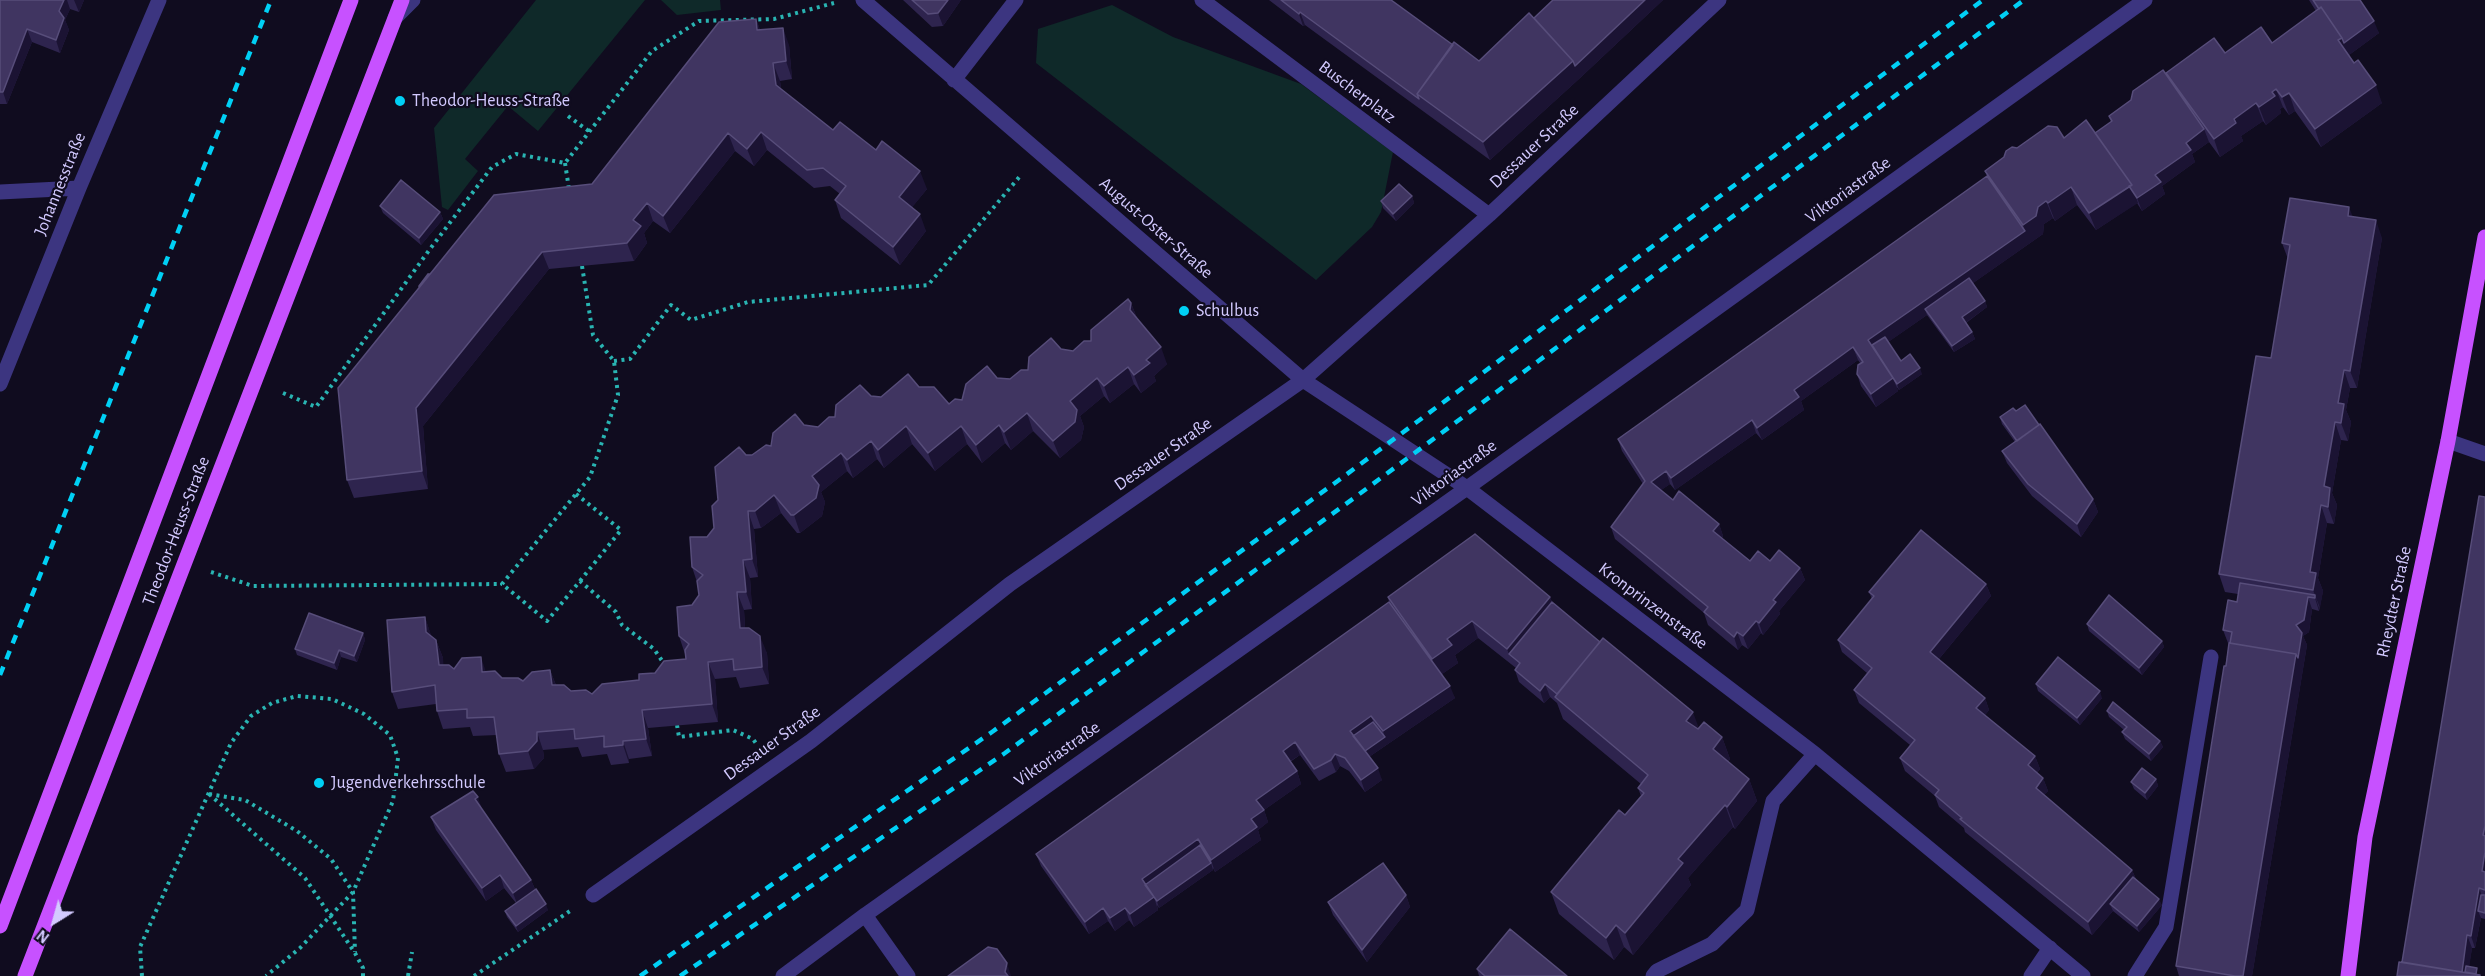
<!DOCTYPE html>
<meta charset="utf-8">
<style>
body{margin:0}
#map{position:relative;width:2485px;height:976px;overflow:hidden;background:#100c1f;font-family:"Alegreya Sans",sans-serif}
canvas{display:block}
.north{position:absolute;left:24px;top:892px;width:60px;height:60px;-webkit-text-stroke:4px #100c1f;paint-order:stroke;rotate:217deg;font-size:16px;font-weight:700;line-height:24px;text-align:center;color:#d3caff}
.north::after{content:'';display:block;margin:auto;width:21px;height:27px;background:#d3caff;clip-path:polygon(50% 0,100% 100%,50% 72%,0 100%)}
</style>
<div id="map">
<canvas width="2485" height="976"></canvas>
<div class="north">N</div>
</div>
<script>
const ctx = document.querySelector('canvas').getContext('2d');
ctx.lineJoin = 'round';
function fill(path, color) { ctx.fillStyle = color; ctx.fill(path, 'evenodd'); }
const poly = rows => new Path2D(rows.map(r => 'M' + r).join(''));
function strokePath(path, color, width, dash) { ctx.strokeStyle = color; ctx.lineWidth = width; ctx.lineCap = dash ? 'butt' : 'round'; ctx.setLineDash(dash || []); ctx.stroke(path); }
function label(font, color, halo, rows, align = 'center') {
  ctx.font = font + ' "Alegreya Sans",sans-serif'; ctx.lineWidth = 4.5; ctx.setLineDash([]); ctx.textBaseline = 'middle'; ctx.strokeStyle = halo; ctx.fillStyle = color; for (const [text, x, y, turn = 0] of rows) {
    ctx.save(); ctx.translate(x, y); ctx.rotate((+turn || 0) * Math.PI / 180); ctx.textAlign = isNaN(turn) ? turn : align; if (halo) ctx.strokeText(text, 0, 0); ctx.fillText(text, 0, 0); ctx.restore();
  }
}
fill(poly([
 [536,0,645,0,538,131,508,106,465,159,478,171,448,210,442,207,434,128],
 [661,0,720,0,721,10,677,15],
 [1112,5,1173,37,1301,84,1393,152,1381,212,1372,227,1316,280,1036,63,1038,29]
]), '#0f2929');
strokePath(poly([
 [568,116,590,132],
 [565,163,569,189],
 [582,266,593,335,614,361,618,395,590,477,502,584,547,621,580,581,616,612,622,625,654,649,665,665],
 [614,361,630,359,671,305,691,320,748,302,928,285,1021,175],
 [283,393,316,407,430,249,492,167,516,154,565,163,652,51,699,21,774,19,834,3],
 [576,494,621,530,580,581],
 [211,572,253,586,502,584],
 [677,725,679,737,733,730,753,739,757,745],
 [209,794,305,878,355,953,363,968,363,976],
 [209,794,245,800,297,831,331,859,353,892,355,952],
 [142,976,140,947,231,743,251,716,272,703,297,696,332,699,364,714,390,735,398,758,393,801,353,892,300,948,266,976],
 [408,976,412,952],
 [474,976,570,911]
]), '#29b4b2', 4, [3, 4.5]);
strokePath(poly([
 [863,0,1303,380,1467,488,1815,754,2083,976],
 [1202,0,1489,215],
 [395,18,413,0],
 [954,80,1016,0],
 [0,192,79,188],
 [0,384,79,188,159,0],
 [2448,441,2485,454],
 [593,895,811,741,1010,584,1303,380,1489,215,1719,0],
 [865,915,908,976],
 [783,976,865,915,1467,488,2145,0],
 [1653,976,1657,971,1712,944,1747,910,1773,801,1815,754],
 [2031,976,2050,948],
 [2135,976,2166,927,2211,657]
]), '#3c3580', 15);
strokePath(poly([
 [0,926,351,0],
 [25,976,402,0],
 [2348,976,2365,837,2448,441,2485,237]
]), '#c751ff', 15);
strokePath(poly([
 [0,675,271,0],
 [640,976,992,732,1339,480,1983,0],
 [680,976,1005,753,1354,498,2024,0]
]), '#00d0f5', 4.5, [9, 8]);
fill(poly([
 [0,0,84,0,79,12,70,9,65,20,69,30,60,53,32,42,7,104,0,104],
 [903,0,961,0,943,26,932,27],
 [1269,0,1391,0,1453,45,1479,61,1534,18,1553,0,1663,0,1580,78,1490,160,1305,25,1303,26],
 [2309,0,2360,0,2379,33,2349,55,2382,103,2321,147,2295,111,2289,115,2283,107,2280,109,2281,113,2266,125,2263,121,2241,136,2243,141,2220,157,2209,142,2192,154,2195,162,2162,186,2165,194,2142,211,2137,203,2096,230,2077,205,2055,221,2053,218,2044,224,2043,234,1973,283,1985,301,1987,307,1966,323,1972,332,1975,339,1954,352,1927,315,1888,342,1901,361,1922,374,1899,390,1896,386,1898,391,1876,407,1861,386,1857,374,1860,363,1858,360,1801,401,1804,410,1762,440,1756,433,1675,490,1670,484,1661,490,1673,500,1719,524,1723,536,1722,538,1750,561,1770,561,1800,568,1805,580,1779,611,1780,614,1763,635,1761,633,1748,649,1742,645,1738,650,1708,625,1704,613,1615,539,1611,527,1643,484,1622,451,1618,439,1987,176,1985,171,2017,148,2064,138,2095,133,2111,122,2109,116,2167,75,2225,53,2272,43,2316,11],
 [756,19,760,30,789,45,792,79,780,81,781,89,833,130,927,189,912,207,926,231,900,265,841,218,835,200,840,194,830,186,814,188,767,150,754,166,735,151,670,233,653,221,644,233,647,243,634,261,549,269,423,426,428,489,354,498,347,480,592,184],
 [1412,196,1414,203,1396,221,1383,208,1381,201],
 [380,206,440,212,443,219,421,245,383,213],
 [2353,217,2382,238,2357,388,2350,388,2346,410,2351,422,2348,441,2341,440,2332,493,2337,505,2334,524,2327,523,2318,578,2323,591,2319,611,2312,609,2309,632,2303,636,2307,645,2252,976,2179,976,2176,966,2229,643,2228,643,2223,630,2237,602,2238,594,2225,592,2219,574,2271,358,2288,259,2282,243],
 [1131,303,1137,318,1167,364,1154,376,1156,381,1141,393,1134,384,1110,403,1104,396,1080,416,1084,427,1081,440,1060,458,1033,431,1011,450,1005,443,982,463,967,444,935,471,912,444,884,468,877,459,853,478,847,471,821,492,825,502,822,516,800,533,797,533,781,513,761,528,754,529,758,577,750,578,752,609,744,610,745,628,767,653,769,684,740,688,736,677,715,679,718,722,648,728,652,756,629,759,629,763,611,765,607,754,582,757,578,747,543,750,544,758,534,769,506,772,499,754,497,735,473,736,470,727,443,729,437,711,436,704,398,709,392,692,425,617,431,636,436,640,443,658,443,665,454,669,486,672,502,678,523,681,550,670,556,685,571,691,592,694,639,680,686,659,685,654,679,636,692,605,699,595,697,582,692,567,707,537,714,528,718,500,746,455,752,455,771,446,804,425,818,427,871,396,881,397,919,387,949,404,962,400,997,378,1010,379,1028,370,1061,349,1073,351,1091,341],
 [2000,417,2093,499,2098,512,2081,537,2032,496,2007,463,2002,451,2015,442,2002,424],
 [2485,497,2485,919,2481,918,2475,948,2472,948,2469,966,2479,975,2402,962],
 [1986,584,1991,596,1939,659,1985,698,1989,710,1985,715,2035,756,2040,769,2037,773,2043,778,2048,791,2044,795,2132,870,2136,879,2162,905,2139,932,2113,911,2092,935,1965,832,1964,828,1939,807,1935,796,1905,771,1900,758,1910,745,1859,703,1854,690,1867,673,1842,652,1838,640,1872,599,1869,592],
 [1388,597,1550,597,1552,602,1699,728,1722,737,1730,759,1728,762,1749,779,1757,801,1735,829,1733,827,1688,878,1691,885,1633,955,1624,947,1614,960,1559,914,1551,892,1625,815,1641,796,1638,788,1641,784,1563,719,1557,703,1550,697,1544,703,1519,682,1515,670,1516,668,1478,638,1455,655,1458,663,1442,674,1455,698,1369,757,1382,780,1365,792,1349,771,1340,766,1336,772,1319,781,1300,755,1290,762,1297,771,1301,784,1264,810,1268,822,1258,830,1261,840,1215,872,1213,868,1213,870,1159,908,1157,905,1158,910,1134,927,1129,920,1115,931,1108,921,1089,934,1041,866,1036,854,1389,602],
 [2087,624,2162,641,2164,647,2142,675,2089,631],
 [363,633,365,640,357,662,341,657,337,670,297,655,295,649],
 [2036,684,2102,698,2080,725,2038,691],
 [2107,711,2160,741,2163,747,2151,761,2125,739,2122,732,2124,730,2109,717],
 [2156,779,2158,786,2147,800,2134,789,2131,782],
 [482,809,531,880,535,889,548,910,518,932,507,917,505,911,516,903,504,888,486,901,436,830,431,817],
 [1406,895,1410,907,1367,962,1333,915,1328,902],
 [1477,969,1567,976,1479,976]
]), '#2e244e');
fill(poly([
 [64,0,67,0,70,9,65,20,69,30,60,53,56,40,59,11],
 [74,0,84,0,79,12],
 [948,0,961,0,943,26,938,13],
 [1645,0,1663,0,1580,78,1490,160,1483,142,1573,61],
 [1300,12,1305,25,1303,26,1299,14],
 [756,19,763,37,757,30],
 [2374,21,2379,33,2349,55,2344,43],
 [783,28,789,45,792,79,786,61],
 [27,29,32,42,7,104,3,92],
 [2342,38,2349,55,2338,40],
 [773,63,780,81,783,103,776,85],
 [2376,85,2382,103,2321,147,2315,129],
 [2276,89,2283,107,2280,109,2281,113,2266,125,2259,107,2272,92],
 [2289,93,2295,111,2289,115,2282,97],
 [2256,103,2263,121,2241,136,2243,141,2220,157,2214,139,2234,119],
 [2204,129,2209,142,2192,154,2195,162,2162,186,2165,194,2142,211,2137,198,2155,175,2186,143],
 [761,132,767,150,754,166,747,149],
 [728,133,735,151,670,233,663,216],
 [920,171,927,189,906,215,899,197],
 [2132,185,2138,203,2096,230,2089,213],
 [2071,187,2077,205,2055,221,2048,203],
 [1412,196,1414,203,1396,221,1393,214],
 [2046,201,2053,218,2044,224,2043,234,1929,314,1925,309,1927,315,1874,352,1868,340,2025,231,2023,225,2038,207],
 [647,203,653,221,644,233,647,243,634,261,627,243,633,220],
 [2349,207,2356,225,2348,216],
 [440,212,443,219,421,245,419,238],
 [920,214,926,231,900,265,893,247],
 [2376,220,2382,238,2357,388,2350,371],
 [542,252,549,269,423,426,428,489,422,471,416,408],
 [1985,301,1987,307,1964,324,1962,317],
 [1131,303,1138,321,1130,310],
 [1972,332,1975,339,1954,352,1952,346],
 [1161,347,1167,364,1154,376,1156,381,1141,393,1134,375,1146,360],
 [1853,347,1858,360,1801,401,1804,410,1762,440,1757,428,1794,390],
 [1128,367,1134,384,1110,403,1104,386],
 [1920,368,1922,374,1899,390,1897,384],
 [2344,370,2350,388,2346,410,2351,422,2348,441,2341,423,2338,403],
 [1097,378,1104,396,1080,416,1084,427,1081,440,1060,458,1053,441,1070,401],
 [1893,378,1898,391,1876,407,1871,394],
 [1027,413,1033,431,1011,450,1004,432],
 [1752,420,1756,433,1675,490,1671,478],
 [2335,422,2341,440,2332,493,2337,505,2334,524,2328,507,2324,486],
 [999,425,1005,443,982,463,976,445],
 [906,426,912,444,884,468,878,450],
 [961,426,967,444,935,471,928,453],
 [871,441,877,459,853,478,847,460],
 [841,453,847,471,821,492,825,502,822,516,800,533,794,515,812,476],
 [1666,471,1670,484,1656,494,1651,482],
 [774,495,781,513,761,528,755,511],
 [2093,499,2098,512,2081,537,2077,524],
 [2321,505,2327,523,2318,578,2323,591,2320,608,2313,590,2310,572],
 [748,511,754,529,758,577,752,559],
 [1719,524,1723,536,1717,543,1713,531],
 [743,560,750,578,752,609,746,592],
 [1800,568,1805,580,1779,611,1780,614,1763,635,1759,623,1773,600],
 [1986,584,1991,596,1934,665,1930,652],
 [737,592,744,610,746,646,740,628],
 [2315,595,2319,608,2319,611,2315,598],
 [1550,597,1556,615,1509,654,1507,649],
 [2308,597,2312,609,2309,632,2303,636,2307,645,2252,976,2243,976,2296,625],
 [425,617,431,635,432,649,426,632],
 [1472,621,1478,638,1455,655,1458,663,1438,677,1432,659,1447,639],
 [1756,621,1761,633,1748,649,1743,636],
 [1737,632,1742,645,1738,650,1734,637],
 [363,633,365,640,357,662,354,656],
 [760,636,767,653,769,684,762,667],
 [436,640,443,658,445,683,439,665],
 [2162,641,2164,647,2142,675,2139,668],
 [339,650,341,657,337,670,334,663],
 [481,657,487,675,482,672],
 [708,662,715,679,718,722,712,704],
 [550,670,557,688,552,685],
 [1545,684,1550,697,1544,703,1540,691],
 [1450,686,1455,698,1366,759,1363,753,1385,737,1383,731],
 [2100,691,2102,698,2080,725,2077,718],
 [1985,698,1989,710,1981,721,1976,708],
 [642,710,648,728,652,756,646,739],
 [1693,712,1701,734,1686,721],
 [1371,716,1376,728,1356,742,1350,731],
 [537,732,543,750,544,758,534,769,528,751],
 [1722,737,1730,759,1720,771,1713,749],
 [623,741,629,759,629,763,623,745],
 [2160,741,2163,747,2151,761,2149,754],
 [1295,742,1300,755,1287,763,1283,751],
 [1335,754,1340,766,1336,772,1331,760],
 [2035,756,2040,769,2032,778,2028,765],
 [1378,768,1382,780,1365,792,1361,780],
 [1297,771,1301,784,1264,810,1268,822,1258,830,1261,840,1215,872,1211,860,1251,819,1256,800],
 [2043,778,2048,791,2040,801,2036,788],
 [1749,779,1757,801,1735,829,1727,807],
 [2156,779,2158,786,2147,800,2145,793],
 [478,797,482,809,475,799],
 [1725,805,1733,827,1688,878,1691,885,1633,955,1625,933,1678,859],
 [1198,839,1203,852,1148,891,1142,879],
 [2485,852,2485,880,2482,871],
 [1211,863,1213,870,1159,908,1157,901],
 [2132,870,2137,882,2110,904,2113,911,2092,935,2088,922],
 [500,875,504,888,486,901,482,888],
 [531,880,536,892,518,906,513,893],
 [2479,888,2484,901,2478,911,2481,918,2475,948,2471,936],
 [1406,895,1410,907,1367,962,1362,950],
 [1154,897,1158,910,1134,927,1130,914],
 [2159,899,2162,905,2139,932,2137,926],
 [546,904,548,910,518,932,516,926],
 [1103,908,1108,921,1089,934,1085,922],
 [1125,908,1129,920,1115,931,1110,918],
 [1616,925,1624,947,1614,960,1606,938],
 [2467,935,2472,948,2468,976,2461,976],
 [1007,963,1011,976,1007,976,1005,972]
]), '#1b1333');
const building = poly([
 [0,0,64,0,59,11,64,18,56,40,27,29,3,92,0,92,0,0],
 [912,0,948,0,938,13,928,14,912,0],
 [1281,0,1391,0,1453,45,1417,94,1419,99,1300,12,1299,14,1281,0],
 [1553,0,1645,0,1575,66,1573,61,1534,18,1553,0],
 [2313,0,2360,0,2374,21,2344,43,2342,38,2321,7,2319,9,2313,0],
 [2321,7,2342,38,2338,40,2354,63,2358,60,2376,85,2315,129,2289,93,2282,97,2276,89,2272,92,2275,96,2259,107,2256,103,2234,119,2236,123,2214,139,2166,73,2214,38,2225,53,2261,27,2272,43,2321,7],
 [1529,13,1573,61,1483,142,1417,94,1454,42,1479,61,1529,13],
 [756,19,757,30,783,28,786,61,773,63,776,85,833,130,840,122,876,150,882,141,920,171,899,197,920,214,893,247,835,200,846,186,823,168,807,170,761,132,747,149,728,133,663,216,647,203,633,220,641,226,627,243,542,252,416,408,422,471,347,480,338,388,494,195,592,184,719,22,756,19],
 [2163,70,2204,129,2186,143,2191,150,2155,175,2161,182,2137,198,2129,186,2132,185,2095,133,2112,121,2109,116,2131,100,2133,91,2163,70],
 [2086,120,2132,185,2089,213,2071,187,2048,203,2046,201,2038,207,2036,216,2023,225,1985,171,2004,157,2006,151,2012,147,2017,148,2048,126,2057,127,2064,138,2086,120],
 [1987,176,2025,231,1868,340,1893,378,1871,394,1857,374,1858,365,1863,362,1853,347,1794,390,1799,397,1757,428,1752,420,1671,478,1666,471,1651,482,1673,500,1679,491,1719,524,1713,531,1750,561,1758,551,1770,561,1779,550,1800,568,1773,600,1776,602,1759,623,1756,621,1743,636,1737,632,1734,637,1704,612,1708,607,1611,527,1645,481,1618,439,1987,176],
 [401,180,440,212,419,238,380,206,401,180],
 [1399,184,1412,196,1393,214,1381,201,1399,184],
 [2290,198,2349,207,2348,216,2376,220,2350,371,2344,370,2338,403,2344,404,2341,423,2335,422,2324,486,2330,488,2328,507,2321,505,2310,572,2316,573,2313,590,2219,574,2256,356,2271,358,2290,245,2282,243,2290,198],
 [428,274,430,274,419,287,419,286,428,274],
 [1969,278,1985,301,1962,317,1972,332,1952,346,1925,309,1969,278],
 [1128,299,1131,303,1130,310,1161,347,1146,360,1150,363,1134,375,1128,367,1104,386,1097,378,1070,401,1077,410,1075,422,1053,441,1027,413,1004,432,999,425,976,445,961,426,928,453,906,426,878,450,871,441,847,460,841,453,812,476,819,485,816,498,794,515,791,515,774,495,755,511,748,511,752,559,743,560,746,592,737,592,740,628,749,628,760,636,762,667,734,670,733,659,708,662,712,704,642,710,646,739,623,741,623,745,604,747,604,736,575,739,574,729,537,732,537,741,528,751,499,754,494,717,467,718,467,709,437,711,435,685,392,692,387,620,425,617,426,632,436,640,439,665,449,665,454,669,462,658,481,657,482,672,495,671,502,678,518,678,523,681,532,672,550,670,552,685,564,685,571,691,586,690,592,694,602,684,639,680,639,674,655,673,664,661,686,659,685,650,689,644,679,636,677,607,692,605,699,595,697,581,703,575,692,567,690,537,707,537,714,528,712,506,718,500,715,467,739,447,746,455,752,455,766,445,771,446,773,433,795,414,804,425,818,427,829,417,835,417,836,405,860,385,871,396,881,397,908,374,919,387,934,387,949,404,955,399,962,400,966,384,987,366,997,378,1010,379,1021,370,1028,370,1029,357,1051,338,1061,349,1073,351,1084,341,1091,341,1091,330,1128,299],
 [1885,337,1901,361,1910,354,1920,368,1897,384,1872,345,1885,337],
 [2025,405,2039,425,2017,441,2000,417,2013,408,2016,411,2025,405],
 [2040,424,2093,499,2077,524,2028,484,2002,451,2040,424],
 [2479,496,2485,497,2485,826,2483,835,2485,836,2485,852,2482,871,2485,872,2485,890,2479,888,2471,936,2467,935,2462,972,2402,962,2479,496],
 [1921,530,1986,584,1930,652,1985,698,1976,708,2035,756,2028,765,2043,778,2036,788,2132,870,2088,922,1960,819,1962,818,1935,795,1939,790,1900,758,1915,740,1854,690,1872,668,1838,640,1874,596,1869,592,1921,530],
 [1475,534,1550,597,1507,649,1472,621,1447,639,1452,645,1432,659,1388,597,1475,534],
 [2240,583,2315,595,2315,598,2308,597,2304,620,2296,625,2302,633,2298,658,2296,654,2230,643,2232,632,2223,630,2228,600,2237,602,2240,583],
 [2109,595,2162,641,2139,668,2087,624,2109,595],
 [1389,602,1450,686,1383,731,1371,716,1350,731,1378,768,1361,780,1345,758,1335,754,1331,760,1314,769,1295,742,1283,751,1297,771,1256,800,1264,810,1251,819,1257,827,1211,860,1198,839,1142,879,1154,897,1130,914,1125,908,1110,918,1103,908,1085,922,1036,854,1389,602],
 [1552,602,1600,642,1557,694,1545,684,1540,691,1515,670,1520,663,1509,654,1552,602],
 [309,613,363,633,354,656,339,650,334,663,295,649,309,613],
 [1603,638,1693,712,1686,721,1698,729,1704,722,1722,737,1713,749,1749,779,1727,807,1725,805,1678,859,1683,863,1625,933,1616,925,1606,938,1551,892,1619,810,1625,815,1644,793,1638,788,1648,775,1555,697,1603,638],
 [2229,643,2296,654,2243,976,2235,976,2176,966,2224,666,2226,666,2229,643],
 [2058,657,2100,691,2077,718,2036,684,2058,657],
 [2113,702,2160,741,2149,754,2122,732,2127,727,2107,711,2113,702],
 [1373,722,1385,737,1365,751,1353,736,1373,722],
 [2142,768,2156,779,2145,793,2131,782,2142,768],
 [473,791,478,797,475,799,531,880,513,893,500,875,482,888,431,817,473,791],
 [1200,845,1211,863,1157,901,1145,885,1200,845],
 [1383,863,1406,895,1362,950,1328,902,1383,863],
 [2133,877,2159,899,2137,926,2110,904,2133,877],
 [536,889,546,904,516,926,505,911,536,889],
 [2481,895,2485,895,2485,913,2478,911,2481,895],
 [1510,929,1567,976,1485,976,1477,969,1510,929],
 [988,947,997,949,1007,963,1005,972,1008,976,948,976,988,947],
 [2399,962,2480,975,2480,976,2397,976,2399,962],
 [2466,966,2477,968,2476,974,2465,972,2466,966]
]);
fill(building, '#403561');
strokePath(building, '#574d7a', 1.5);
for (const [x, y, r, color] of [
 [400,101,6,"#00d0f5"],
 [1184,311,6,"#00d0f5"],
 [319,783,6,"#00d0f5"]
]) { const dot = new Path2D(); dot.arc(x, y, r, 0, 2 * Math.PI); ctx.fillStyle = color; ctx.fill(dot); strokePath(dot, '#100c1f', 2); }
label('18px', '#d3caff', '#100c1f', [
 ["Buscherplatz",1357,92,37],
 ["Dessauer Straße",1534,146,-43],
 ["Johannesstraße",60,184,-68],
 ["Viktoriastraße",1848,190,-36],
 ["August-Oster-Straße",1156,228,41],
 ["Dessauer Straße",1163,454,-35],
 ["Viktoriastraße",1454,473,-36],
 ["Theodor-Heuss-Straße",176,531,-69],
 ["Rheydter Straße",2394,602,-78],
 ["Kronprinzenstraße",1653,606,37],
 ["Dessauer Straße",772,743,-36],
 ["Viktoriastraße",1057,754,-35]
]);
label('18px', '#d3caff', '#100c1f', [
 ["Theodor-Heuss-Straße",412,101],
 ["Schulbus",1196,311],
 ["Jugendverkehrsschule",331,783]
], 'left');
</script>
